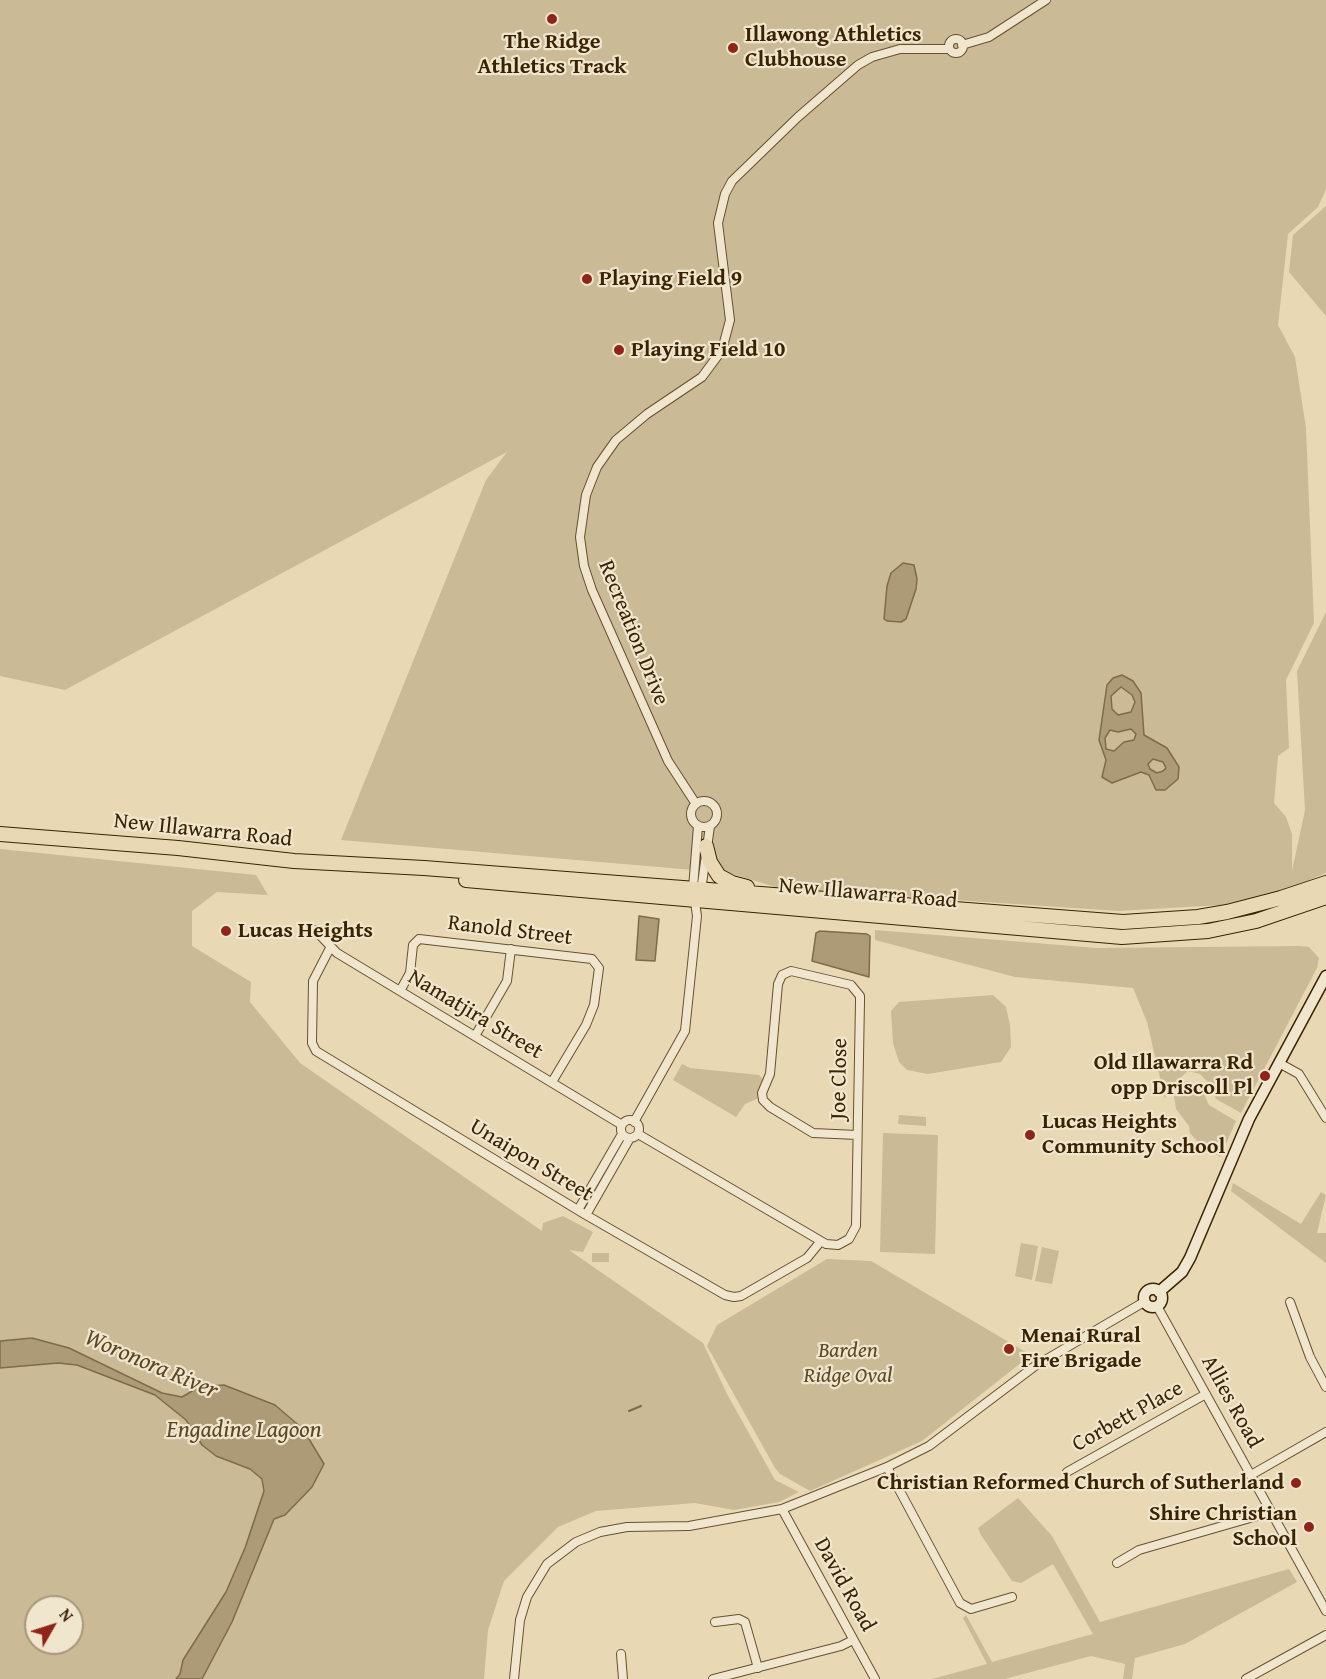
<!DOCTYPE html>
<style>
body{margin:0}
#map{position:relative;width:1326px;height:1679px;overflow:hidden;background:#e8d9b4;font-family:"Gentium Book Plus",serif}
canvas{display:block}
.north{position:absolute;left:24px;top:1595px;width:60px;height:60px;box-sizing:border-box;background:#f0e6ce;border:2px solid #a7987c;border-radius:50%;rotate:51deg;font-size:16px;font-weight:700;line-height:24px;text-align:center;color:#3a2301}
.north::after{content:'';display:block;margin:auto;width:21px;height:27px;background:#8f2418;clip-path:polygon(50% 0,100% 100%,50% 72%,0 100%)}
</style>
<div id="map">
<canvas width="1326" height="1679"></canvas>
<div class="north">N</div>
</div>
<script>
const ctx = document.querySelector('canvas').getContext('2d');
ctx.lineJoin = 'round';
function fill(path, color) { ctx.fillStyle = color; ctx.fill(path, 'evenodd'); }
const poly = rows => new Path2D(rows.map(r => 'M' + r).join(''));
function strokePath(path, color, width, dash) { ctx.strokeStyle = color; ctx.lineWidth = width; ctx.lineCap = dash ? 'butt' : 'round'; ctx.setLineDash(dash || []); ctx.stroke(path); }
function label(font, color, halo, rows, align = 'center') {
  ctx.font = font + ' "Gentium Book Plus",serif'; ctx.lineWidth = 4.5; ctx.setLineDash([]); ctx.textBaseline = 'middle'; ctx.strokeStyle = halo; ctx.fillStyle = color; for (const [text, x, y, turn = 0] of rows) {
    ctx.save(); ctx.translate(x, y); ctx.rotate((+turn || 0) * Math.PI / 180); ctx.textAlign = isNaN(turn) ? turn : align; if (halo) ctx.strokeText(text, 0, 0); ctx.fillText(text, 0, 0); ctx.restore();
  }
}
fill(poly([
 [0,0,1326,0,1326,189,1318,207,1288,234,1278,325,1295,357,1306,428,1314,623,1286,680,1289,748,1278,756,1274,803,1286,817,1292,834,1292,871,1305,810,1297,671,1326,612,1326,873,1293,887,1222,905,1118,911,779,888,729,873,341,840,486,480,507,452,65,690,0,676],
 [1326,206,1326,316,1289,272,1293,235],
 [0,849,256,875,268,895,217,892,192,911,192,946,251,982,250,1002,300,1063,542,1231,543,1223,563,1216,593,1232,583,1252,569,1250,703,1343,727,1394,775,1480,799,1492,779,1502,734,1510,695,1503,596,1511,558,1527,504,1581,488,1630,484,1679,202,1679,232,1622,274,1519,285,1514,312,1487,199,1387,182,1397,162,1393,101,1363,0,1341],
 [875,930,1097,948,1299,946,1309,947,1319,958,1317,968,1241,1113,1216,1099,1210,1084,1200,1074,1188,1071,1169,1088,1165,1099,1147,1022,1133,988,1015,977,875,940],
 [993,995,1006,1007,1010,1025,1011,1047,1001,1062,928,1074,907,1070,899,1062,893,1043,891,1011,899,1002],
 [682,1064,690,1068,759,1075,764,1080,759,1098,745,1104,736,1117,673,1080],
 [1187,1081,1201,1087,1209,1105,1236,1121,1220,1157,1200,1144,1190,1133,1189,1126,1176,1109,1174,1096,1180,1085],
 [899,1115,926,1117,926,1126,898,1124],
 [883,1133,938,1135,935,1254,880,1252],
 [1233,1183,1301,1224,1321,1192,1326,1195,1317,1233,1326,1233,1326,1263,1231,1191],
 [1021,1243,1038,1246,1032,1280,1015,1276],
 [1042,1247,1059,1251,1052,1284,1035,1281],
 [592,1253,609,1253,609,1262,592,1262],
 [827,1259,871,1261,1031,1355,922,1441,810,1491,780,1474,775,1468,707,1346,717,1325],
 [58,1363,77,1365,155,1395,186,1420,202,1445,235,1464,250,1469,262,1479,264,1491,245,1548,226,1592,183,1660,180,1674,176,1679,0,1679,0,1368],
 [36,1607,72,1607,72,1643,36,1643],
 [1018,1498,1052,1536,1100,1622,1289,1569,1297,1582,1185,1644,1135,1658,1132,1679,1123,1679,1125,1664,1091,1656,1005,1679,932,1679,987,1664,963,1618,966,1615,992,1662,1093,1634,1053,1564,1021,1583,1012,1581,981,1535,978,1528]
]), '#caba96');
const water = poly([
 [903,563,914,565,917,579,916,589,906,619,901,622,887,621,884,619,887,586,891,573,903,563],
 [1122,675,1133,681,1141,693,1144,735,1167,748,1179,767,1178,779,1165,790,1156,790,1149,775,1141,772,1112,783,1102,777,1106,760,1099,740,1107,685,1113,678,1122,675],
 [1121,687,1132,695,1135,702,1131,712,1118,715,1112,709,1111,696,1121,687],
 [1131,729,1136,734,1134,740,1124,742,1114,751,1106,749,1105,738,1110,730,1118,732,1131,729],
 [1153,759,1163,762,1166,768,1163,771,1157,773,1150,769,1148,764,1153,759],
 [639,916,659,919,655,961,636,960,639,916],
 [820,931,867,934,870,936,869,977,812,961,816,933,820,931],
 [32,1338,69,1348,162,1393,182,1397,199,1387,224,1385,275,1405,303,1429,324,1464,312,1487,285,1515,274,1519,232,1622,202,1679,176,1679,180,1674,183,1660,226,1592,245,1548,264,1491,262,1479,250,1469,216,1456,202,1445,186,1420,155,1395,77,1365,58,1363,0,1368,0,1341,32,1338]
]);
fill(water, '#ad9b77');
strokePath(water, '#7f6b48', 1.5);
strokePath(poly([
 [629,1411,641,1406]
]), '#7f6b48', 2);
const street = poly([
 '949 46a7 7 0 1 1 14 0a7 7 0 1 1-14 0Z',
 [962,45,989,37,1046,0],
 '691 814a13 13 0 1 1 26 0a13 13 0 1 1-26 0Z',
 [696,804,668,761,592,590,584,566,580,537,586,495,597,467,616,440,647,414,702,377,722,350,730,320,718,223,725,194,732,181,798,117,858,65,872,57,900,49,949,49],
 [701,891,710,826],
 [315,930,337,953,622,1125],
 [330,948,313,981,312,1043,316,1051,586,1215,725,1295,734,1297,741,1296,807,1258,821,1241],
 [400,991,410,973,413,945,419,939,592,959,599,968,594,1005,586,1025,552,1082],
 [475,1036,507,981,511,949],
 [1279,1063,1299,1074,1326,1118],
 '621 1129a9 9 0 1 1 18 0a9 9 0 1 1-18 0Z',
 [634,1122,685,1031,697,916,693,888,698,826],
 [638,1134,826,1244,838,1245,849,1239,856,1226,860,1001,860,996,851,985,791,971,782,975,778,984,770,1074,762,1093,763,1100,770,1107,813,1133,857,1135],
 [578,1210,622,1134],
 [586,1215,630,1138],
 [1290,1302,1310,1357,1326,1387],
 [1157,1306,1326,1611],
 [887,1467,960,1603,971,1609,1012,1597],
 [1067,1472,1206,1394],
 [1251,1475,1326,1432],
 [782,1509,875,1679],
 [1117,1563,1139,1550,1271,1512],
 [715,1622,739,1619,745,1622,758,1668],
 [621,1654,623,1679],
 [514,1679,520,1620,527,1597,547,1564,576,1542,600,1532,627,1527,689,1526,782,1509,887,1467,929,1446,1035,1366,1144,1302],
 [713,1679,841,1646,853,1640],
 [1246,1679,1326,1635]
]);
const secondary = poly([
 '1144 1298a9 9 0 1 1 18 0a9 9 0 1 1-18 0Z',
 [1159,1292,1182,1272,1190,1258,1249,1119,1326,976]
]);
const highway = poly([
 [0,834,178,848,294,861,424,868,1123,922,1198,917,1227,912,1281,898,1326,883],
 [706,846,710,862,719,876,732,883,747,887],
 [466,880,1122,937,1208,931,1256,921,1326,897]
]);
strokePath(street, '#66502e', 10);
strokePath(secondary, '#3a2301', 13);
strokePath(highway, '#3a2301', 16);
strokePath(street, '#f0e6ce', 8);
strokePath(secondary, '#f0e6ce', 10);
strokePath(highway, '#e8d9b4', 14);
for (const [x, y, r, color] of [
 [552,19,6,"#8f2418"],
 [733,48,6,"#8f2418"],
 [587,279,6,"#8f2418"],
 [619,350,6,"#8f2418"],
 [226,931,6,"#8f2418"],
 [1265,1076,6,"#8f2418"],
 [1030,1135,6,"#8f2418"],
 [1009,1349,6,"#8f2418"],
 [1296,1483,6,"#8f2418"],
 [1309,1527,6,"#8f2418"]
]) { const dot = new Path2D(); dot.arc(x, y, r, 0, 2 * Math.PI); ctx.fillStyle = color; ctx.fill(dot); strokePath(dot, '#f0e6ce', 2); }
label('bold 22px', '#3a2301', '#f0e6ce', [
 ["Illawong Athletics",745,35],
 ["Clubhouse",745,60],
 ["The Ridge",552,42,"center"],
 ["Athletics Track",552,67,"center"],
 ["Playing Field 9",599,279],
 ["Playing Field 10",631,350],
 ["Lucas Heights",238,931],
 ["Old Illawarra Rd",1253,1063,"right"],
 ["opp Driscoll Pl",1253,1088,"right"],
 ["Lucas Heights",1042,1122],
 ["Community School",1042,1147],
 ["Menai Rural",1021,1336],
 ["Fire Brigade",1021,1361],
 ["Christian Reformed Church of Sutherland",1284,1483,"right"],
 ["Shire Christian",1297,1514,"right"],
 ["School",1297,1539,"right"]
], 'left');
label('22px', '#3a2301', '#f0e6ce', [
 ["Recreation Drive",633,633,68],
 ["New Illawarra Road",203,831,6],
 ["New Illawarra Road",868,894,5],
 ["Ranold Street",510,931,7],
 ["Namatjira Street",475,1015,31],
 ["Joe Close",840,1079,-89],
 ["Unaipon Street",531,1161,31],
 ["Allies Road",1231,1402,61],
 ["Corbett Place",1128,1417,-29],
 ["David Road",844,1585,61]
]);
label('italic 22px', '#5e4926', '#f0e6ce', [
 ["Barden",848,1351],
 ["Ridge Oval",848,1376]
]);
label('italic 24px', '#5c4724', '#f0e6ce', [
 ["Woronora River",151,1365,23],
 ["Engadine Lagoon",244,1431]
]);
</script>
